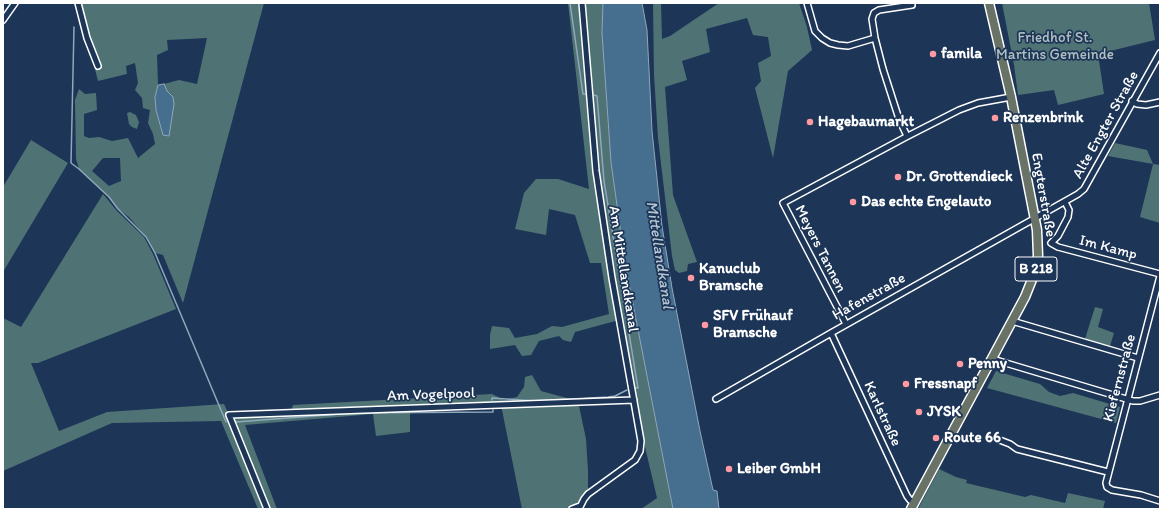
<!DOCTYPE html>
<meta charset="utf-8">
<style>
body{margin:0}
#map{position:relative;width:1163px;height:512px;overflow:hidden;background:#1d3557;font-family:Itim,sans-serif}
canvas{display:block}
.frame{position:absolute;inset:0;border:4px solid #fff;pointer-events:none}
</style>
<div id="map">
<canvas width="1163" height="512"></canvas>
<div class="frame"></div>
</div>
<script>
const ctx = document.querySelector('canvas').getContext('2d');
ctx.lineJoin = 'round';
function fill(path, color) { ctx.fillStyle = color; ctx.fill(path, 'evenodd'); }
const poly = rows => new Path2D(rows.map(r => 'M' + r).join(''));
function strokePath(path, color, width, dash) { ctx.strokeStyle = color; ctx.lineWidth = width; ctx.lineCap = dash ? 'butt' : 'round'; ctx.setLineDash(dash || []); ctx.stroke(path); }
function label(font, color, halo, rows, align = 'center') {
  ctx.font = font + ' Itim,sans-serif'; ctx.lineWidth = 3.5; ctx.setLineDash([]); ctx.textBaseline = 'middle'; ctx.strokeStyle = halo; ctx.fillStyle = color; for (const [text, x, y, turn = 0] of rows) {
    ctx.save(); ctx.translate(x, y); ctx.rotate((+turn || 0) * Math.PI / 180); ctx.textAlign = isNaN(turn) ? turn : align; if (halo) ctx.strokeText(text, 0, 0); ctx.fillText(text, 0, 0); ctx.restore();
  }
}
fill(poly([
 [78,3,264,3,183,303,163,255,155,253,146,237,129,217,118,209,109,197,79,169,76,159,75,100,79,89,85,94,96,93,97,110,84,114,84,136,89,138,99,137,112,141,128,138,138,158,155,144,153,134,148,123,150,110,143,108,142,98,135,90,138,83,135,63,126,66,127,74,98,81],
 [207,38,197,84,179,80,164,84,167,91,173,97,169,133,163,134,156,110,155,97,158,85,157,55,168,50,167,40],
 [103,158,120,158,121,181,109,186,92,171],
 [568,3,603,3,602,33,611,162,625,263,673,509,641,509,657,498,634,400,619,320,575,332,571,342,563,340,559,336,539,341,531,355,522,356,515,345,490,349,490,335,492,326,509,328,515,338,537,334,552,326,562,327,609,314,601,263,590,263,575,215,549,209,546,235,515,229,524,193,536,179,558,179,589,189],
 [653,3,661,3,662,39,670,36,719,3,799,3,807,27,812,50,788,71,773,158,755,88,761,81,758,63,771,56,768,37,753,35,747,18,706,29,710,52,682,61,687,80,665,87,673,195,697,262,688,264,687,271,679,273,675,270,672,256,658,138,654,75],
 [1002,3,1149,3,1155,40,1098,54,1104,94,1058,105,1054,90,1018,95,1014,65],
 [130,112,136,115,139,122,137,129,132,127,129,124,127,113],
 [31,140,68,163,3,272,3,187],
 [1115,143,1147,150,1153,164,1160,165,1160,223,1140,217,1153,164,1108,156],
 [103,194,117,211,144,237,153,254,176,309,38,363,31,363,59,431,107,412,224,404,229,415,290,413,293,405,492,394,504,400,517,397,524,387,525,377,532,375,541,391,578,401,586,439,588,471,588,493,581,499,581,508,578,509,522,509,501,405,410,408,410,432,376,436,373,414,245,425,277,509,258,509,221,421,112,423,3,471,3,318,21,327],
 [1095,307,1103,309,1098,327,1114,333,1110,346,1085,339],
 [996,371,1040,384,1049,392,1060,396,1073,393,1120,407,1116,423,987,388],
 [939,469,956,477,967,480,966,483,1025,497,1031,495,1065,503,1068,493,1105,501,1103,509,918,509]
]), '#4f7375');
const water = poly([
 [603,3,642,3,647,30,652,131,662,226,672,288,700,431,713,490,717,491,719,509,673,509,625,263,611,162,602,33,603,3],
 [164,84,167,91,173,97,174,104,169,136,163,135,156,110,155,97,158,85,164,84]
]);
fill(water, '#466e8e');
strokePath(water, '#90a8bb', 1);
strokePath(poly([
 [570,3,583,94,585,94],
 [74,27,71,163,79,169,109,197,118,209,146,237,155,253,226,422],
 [594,95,597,96,604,181,638,388,634,388],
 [492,400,492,398,536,401,608,397,615,396,627,390],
 [236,422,353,413,493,412,493,410]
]), '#90a8bb', 1.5);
const street = poly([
 [78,3,87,38,98,66],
 [807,3,815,31,822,38,830,43,838,45,848,46,875,38],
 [3,20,15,3],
 [1132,101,1137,104,1146,105,1160,102],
 [907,136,899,119,883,69,875,38,872,19,874,13,879,10,912,5],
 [1065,202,1069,210,1068,217,1058,236,1051,243,1058,247,1160,274],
 [1160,276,1106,483,1107,487,1112,490,1141,495,1160,501],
 [1012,321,1138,358],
 [846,324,783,203,906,137,959,110,978,103,1011,97],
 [831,333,907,496,910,500,915,503],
 [992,358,999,361,1133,401,1140,401,1160,395],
 [716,399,831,333,1078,194,1084,189,1160,53],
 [997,439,1010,444,1017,449,1108,472],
 [267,509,229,415,634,400],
 [572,509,580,506],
 [579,509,584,499,588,494,635,460,640,451,641,441,612,278,596,171,582,3]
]);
const primary = poly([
 [911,509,1025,297,1035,272,1038,256,1037,230,1011,97,989,3]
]);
strokePath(street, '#fff', 8);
strokePath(primary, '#fff', 11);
strokePath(street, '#1d3557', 5);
strokePath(primary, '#697266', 8);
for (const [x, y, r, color] of [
 [933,54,4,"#ff9aa2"],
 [995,118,4,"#ff9aa2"],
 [810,122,4,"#ff9aa2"],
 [898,177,4,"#ff9aa2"],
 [853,202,4,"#ff9aa2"],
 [691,278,4,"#ff9aa2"],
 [705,325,4,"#ff9aa2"],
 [960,364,4,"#ff9aa2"],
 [906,384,4,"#ff9aa2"],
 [919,412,4,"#ff9aa2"],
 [936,438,4,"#ff9aa2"],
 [729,469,4,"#ff9aa2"]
]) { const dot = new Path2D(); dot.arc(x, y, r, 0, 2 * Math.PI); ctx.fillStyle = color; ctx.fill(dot); strokePath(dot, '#1d3557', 1.5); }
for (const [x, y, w] of [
 [1036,269,42]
]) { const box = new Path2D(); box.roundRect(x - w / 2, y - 12, w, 24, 3); ctx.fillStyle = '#1d3557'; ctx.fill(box); strokePath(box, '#fff', 1); }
label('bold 14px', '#fff', null, [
 ["B 218",1036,269]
]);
label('15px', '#b0c0c1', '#1d3557', [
 ["Friedhof St.",1055,38],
 ["Martins Gemeinde",1055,55]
]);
label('bold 15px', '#fff', '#1d3557', [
 ["famila",941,54],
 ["Renzenbrink",1003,118],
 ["Hagebaumarkt",818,122],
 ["Dr. Grottendieck",906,177],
 ["Das echte Engelauto",861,202],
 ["Kanuclub",699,269],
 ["Bramsche",699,286],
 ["SFV Frühauf",713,316],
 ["Bramsche",713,333],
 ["Penny",968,364],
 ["Fressnapf",914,384],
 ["JYSK",927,412],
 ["Route 66",944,438],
 ["Leiber GmbH",737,469]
], 'left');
label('15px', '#fff', '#1d3557', [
 ["Alte Engter Straße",1106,125,-61],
 ["Engterstraße",1043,195,80],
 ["Im Kamp",1108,248,15],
 ["Meyers Tannen",820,249,63],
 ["Am Mittellandkanal",623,269,81],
 ["Hafenstraße",869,297,-29],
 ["Kiefernstraße",1120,378,-75],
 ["Am Vogelpool",431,395,-2],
 ["Karlstraße",882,414,65]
]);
label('italic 16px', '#b5c5d2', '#1d3557', [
 ["Mittellandkanal",659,255,81]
]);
</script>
